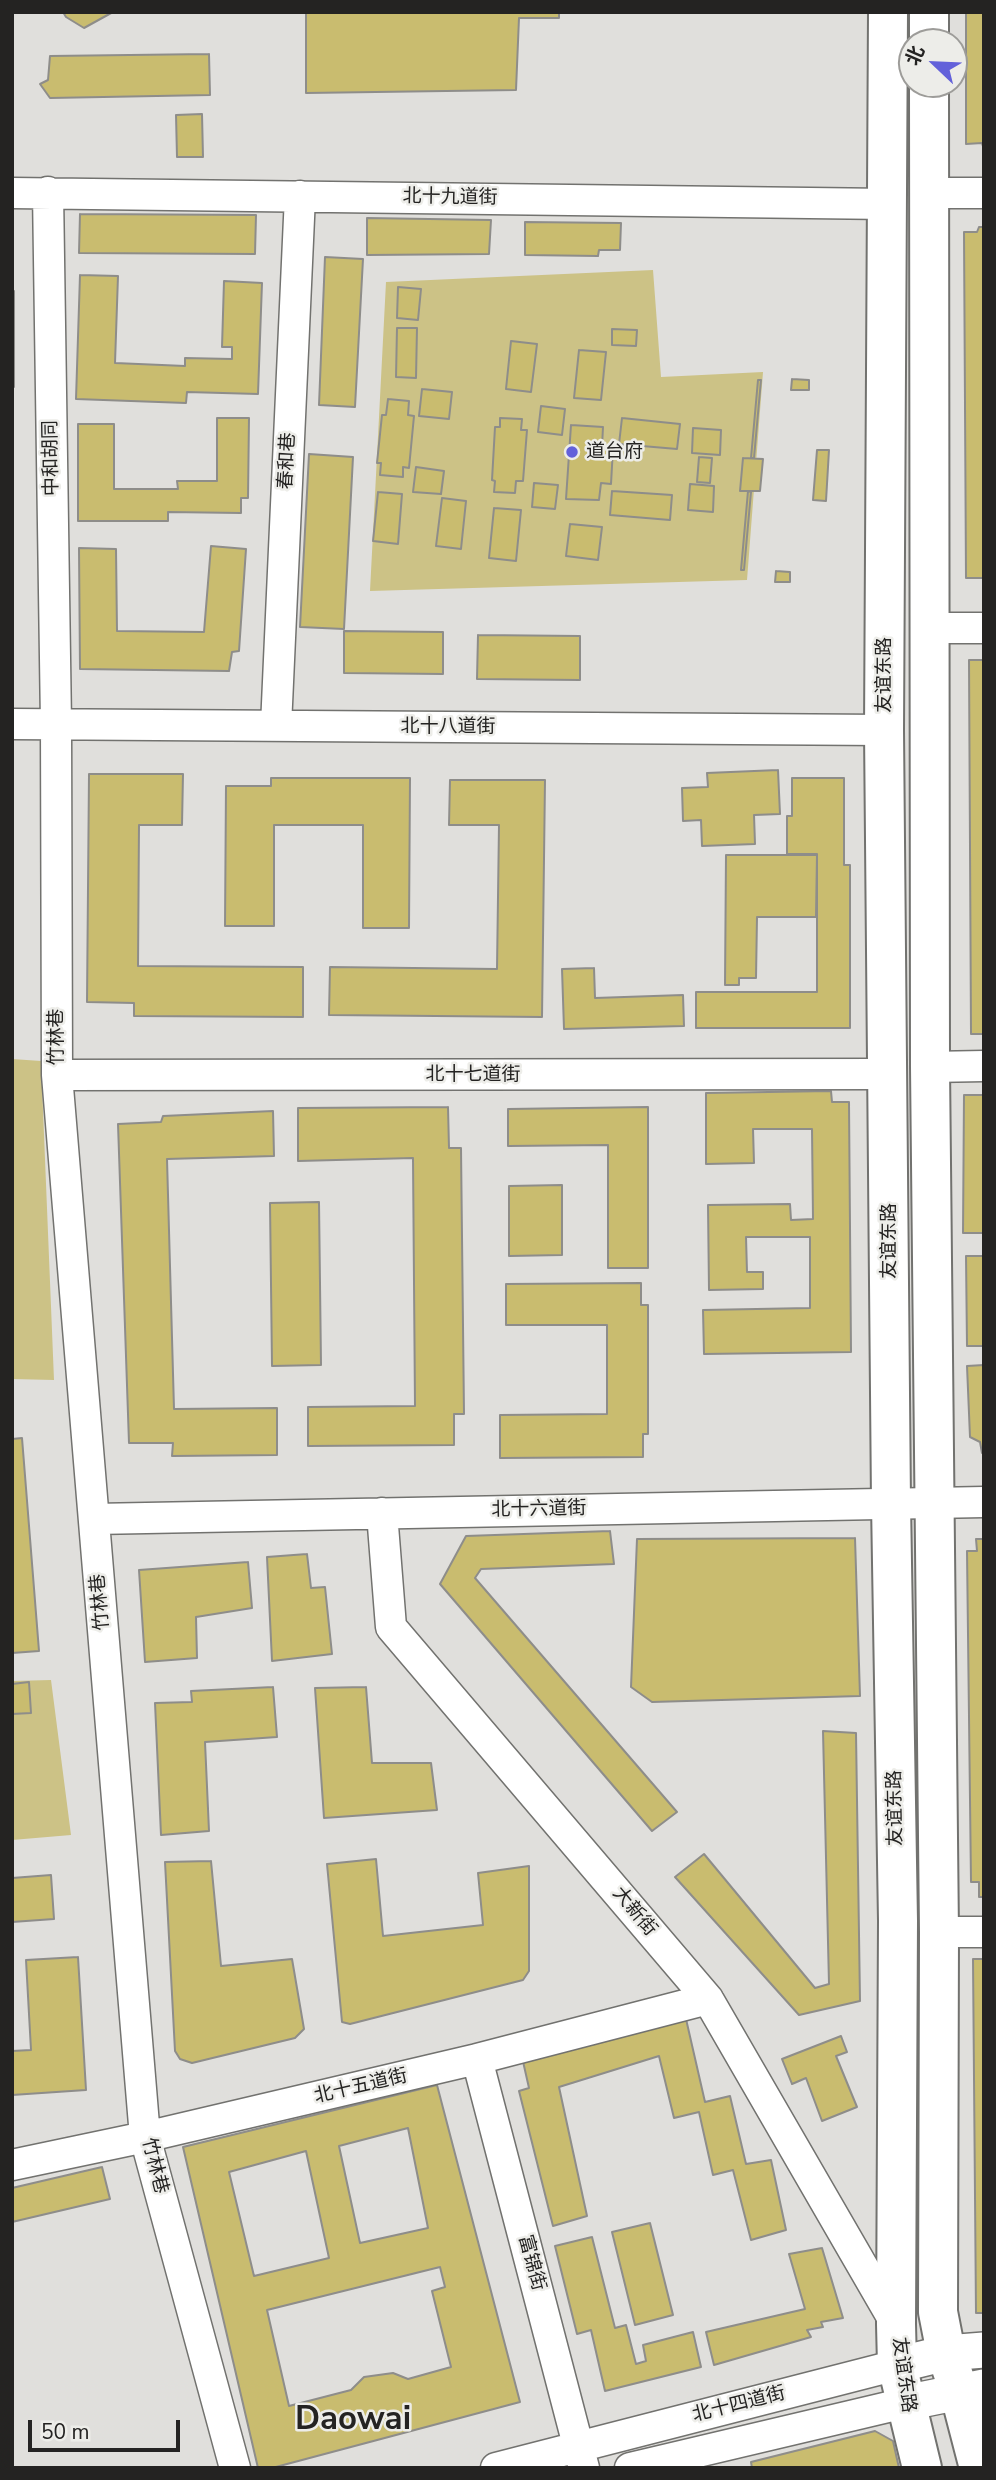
<!DOCTYPE html>
<meta charset="utf-8">
<style>
body{margin:0}
#map{position:relative;width:996px;height:2480px;overflow:hidden;background:#e0dfdc;font-family:"Nunito Sans","Noto Sans SC",sans-serif}
canvas{display:block}
.frame{position:absolute;inset:0;border:14px solid #242322;pointer-events:none}
.north{position:absolute;left:898px;top:28px;width:70px;height:70px;box-sizing:border-box;background:#edede9;border:2px solid #9d9c99;border-radius:50%;rotate:293deg;font-size:19px;font-weight:700;line-height:28px;text-align:center;color:#242322}
.north::after{content:'';display:block;margin:auto;width:24px;height:32px;background:#6361da;clip-path:polygon(50% 0,100% 100%,50% 72%,0 100%)}
.scale{position:absolute;left:28px;top:2420px;width:152px;height:32px;box-sizing:border-box;border:4px solid #242322;border-top:0;padding-left:9px;font-size:21px;line-height:24px;white-space:nowrap;color:#242322;-webkit-text-stroke:5px #edede9;paint-order:stroke}
</style>
<div id="map">
<canvas width="996" height="2480"></canvas>
<div class="frame"></div>
<div class="north">北</div>
<div class="scale">50 m</div>
</div>
<script>
const ctx = document.querySelector('canvas').getContext('2d');
ctx.lineJoin = 'round';
function fill(path, color) { ctx.fillStyle = color; ctx.fill(path, 'evenodd'); }
const poly = rows => new Path2D(rows.map(r => 'M' + r).join(''));
function strokePath(path, color, width, dash) { ctx.strokeStyle = color; ctx.lineWidth = width; ctx.lineCap = dash ? 'butt' : 'round'; ctx.setLineDash(dash || []); ctx.stroke(path); }
function label(font, color, halo, rows, align = 'center') {
  ctx.font = font + ' "Nunito Sans","Noto Sans SC",sans-serif'; ctx.lineWidth = 5; ctx.setLineDash([]); ctx.textBaseline = 'middle'; ctx.strokeStyle = halo; ctx.fillStyle = color; for (const [text, x, y, turn = 0] of rows) {
    ctx.save(); ctx.translate(x, y); ctx.rotate((+turn || 0) * Math.PI / 180); ctx.textAlign = isNaN(turn) ? turn : align; if (halo) ctx.strokeText(text, 0, 0); ctx.fillText(text, 0, 0); ctx.restore();
  }
}
fill(poly([
 [653,270,661,377,763,372,747,580,370,591,386,282],
 [12,1059,41,1061,54,1380,12,1379],
 [51,1680,71,1835,12,1840,12,1681]
]), '#ccc286');
const building = poly([
 [63,12,113,12,84,28,66,17,63,12],
 [306,12,559,12,559,18,519,18,516,90,306,93,306,12],
 [966,12,984,12,984,150,982,143,966,144,966,12],
 [209,54,210,95,50,98,40,84,48,80,50,56,209,54],
 [202,114,203,157,177,157,176,115,202,114],
 [80,214,256,215,255,254,79,253,80,214],
 [367,218,491,220,489,254,367,255,367,218],
 [525,222,621,223,620,250,599,250,598,256,525,255,525,222],
 [979,227,984,227,984,578,966,578,964,232,977,232,979,227],
 [325,257,363,259,355,407,319,405,325,257],
 [80,275,118,276,115,363,185,366,185,358,232,359,232,347,222,347,224,281,262,283,258,394,187,392,186,403,76,399,80,275],
 [398,287,421,289,418,320,397,318,398,287],
 [12,291,14,291,14,387,12,387,12,291],
 [397,328,417,328,416,378,396,377,397,328],
 [612,329,637,330,636,346,612,345,612,329],
 [511,341,537,344,531,392,506,389,511,341],
 [579,350,606,352,601,400,574,398,579,350],
 [792,379,809,380,809,390,791,390,792,379],
 [758,380,761,380,754,458,751,458,758,380],
 [422,389,452,392,449,419,419,416,422,389],
 [388,399,409,401,408,415,414,416,409,468,403,467,403,477,380,475,381,463,377,463,382,415,386,415,388,399],
 [541,406,565,409,562,435,538,432,541,406],
 [217,418,249,418,248,498,241,498,241,513,168,512,168,521,78,521,78,424,114,424,114,489,178,489,177,481,217,481,217,418],
 [500,418,522,419,521,430,527,430,523,481,516,481,515,493,494,492,495,481,492,480,495,427,500,427,500,418],
 [622,418,680,424,677,449,619,444,622,418],
 [571,425,603,427,602,447,613,448,611,484,601,483,599,500,566,499,571,425],
 [693,428,721,430,720,455,692,453,693,428],
 [817,450,829,450,826,501,813,500,817,450],
 [309,454,353,457,344,629,300,627,309,454],
 [699,457,712,458,710,483,697,482,699,457],
 [743,458,763,459,760,491,740,491,743,458],
 [416,467,444,471,441,494,413,492,416,467],
 [534,483,558,485,555,509,532,507,534,483],
 [690,484,714,486,713,512,688,510,690,484],
 [612,491,672,495,670,520,610,515,612,491],
 [748,491,751,492,744,570,741,570,748,491],
 [378,492,402,494,398,544,373,541,378,492],
 [442,498,466,501,461,549,436,546,442,498],
 [494,508,521,510,516,561,489,558,494,508],
 [570,524,602,527,598,560,566,556,570,524],
 [211,546,246,549,239,651,232,652,229,671,80,669,79,548,116,549,117,631,204,632,211,546],
 [776,571,790,572,790,582,775,582,776,571],
 [344,631,443,632,443,674,344,673,344,631],
 [478,635,580,636,580,680,477,679,478,635],
 [969,660,984,660,984,1034,971,1034,969,660],
 [778,770,780,814,754,815,755,844,702,846,701,820,683,821,682,788,708,787,707,773,778,770],
 [89,774,183,774,182,825,139,825,138,966,303,967,303,1017,134,1016,134,1003,87,1002,89,774],
 [271,778,410,778,409,928,363,928,363,825,274,825,274,926,225,926,226,786,271,786,271,778],
 [792,778,844,778,844,865,850,865,850,1028,696,1028,696,992,817,992,817,854,787,854,787,816,792,816,792,778],
 [450,780,545,780,542,1017,329,1015,330,967,497,969,499,825,449,825,450,780],
 [726,855,817,855,816,917,757,917,756,978,739,978,739,985,725,985,726,855],
 [594,968,595,998,683,995,684,1026,564,1029,562,969,594,968],
 [831,1091,832,1102,849,1102,851,1352,704,1354,703,1310,810,1308,810,1237,746,1237,747,1272,763,1272,763,1289,709,1290,708,1205,790,1204,791,1220,813,1219,812,1129,753,1129,754,1163,706,1164,706,1093,831,1091],
 [964,1095,984,1095,984,1233,963,1233,964,1095],
 [448,1107,449,1148,461,1148,464,1414,454,1414,454,1445,308,1446,308,1407,415,1406,413,1158,298,1161,298,1108,448,1107],
 [648,1107,648,1268,608,1268,608,1145,508,1146,508,1109,648,1107],
 [273,1111,274,1156,167,1159,174,1409,277,1408,277,1455,172,1456,173,1443,129,1443,118,1124,161,1122,163,1116,273,1111],
 [562,1185,562,1255,509,1256,509,1186,562,1185],
 [319,1202,321,1365,272,1366,270,1203,319,1202],
 [966,1256,984,1256,984,1346,967,1346,966,1256],
 [641,1283,641,1305,648,1305,648,1434,643,1434,643,1457,500,1458,500,1415,607,1414,607,1325,506,1325,506,1284,641,1283],
 [984,1365,984,1453,982,1453,980,1442,970,1437,967,1366,984,1365],
 [22,1438,39,1651,12,1653,12,1439,22,1438],
 [610,1531,614,1564,481,1569,475,1578,677,1812,652,1831,440,1584,466,1536,610,1531],
 [855,1538,860,1696,652,1702,631,1687,637,1539,855,1538],
 [976,1539,984,1539,984,1897,979,1897,979,1882,971,1882,967,1551,977,1551,976,1539],
 [307,1554,311,1588,325,1587,332,1654,272,1661,267,1557,307,1554],
 [248,1562,252,1608,196,1617,197,1658,145,1662,139,1570,248,1562],
 [29,1682,31,1713,12,1714,12,1684,29,1682],
 [273,1687,277,1737,205,1742,209,1831,161,1835,155,1703,192,1702,191,1691,273,1687],
 [366,1687,372,1763,431,1763,437,1810,324,1818,315,1688,366,1687],
 [823,1731,856,1733,860,2001,799,2015,675,1877,704,1854,815,1988,829,1984,823,1731],
 [376,1859,383,1936,483,1925,478,1873,529,1866,529,1971,523,1980,350,2024,342,2022,327,1864,376,1859],
 [211,1861,221,1966,292,1959,304,2029,295,2038,192,2063,180,2059,175,2051,165,1862,211,1861],
 [51,1875,54,1919,12,1922,12,1878,51,1875],
 [78,1957,86,2090,12,2095,12,2051,31,2050,26,1960,78,1957],
 [973,1959,984,1959,984,2313,976,2313,973,1959],
 [686,2019,705,2102,730,2096,746,2164,771,2160,786,2230,751,2240,733,2170,713,2175,699,2112,674,2118,659,2056,559,2087,587,2216,553,2226,519,2091,529,2088,522,2057,686,2019],
 [841,2036,847,2052,836,2056,857,2107,822,2121,806,2078,792,2084,782,2059,841,2036],
 [437,2085,520,2402,272,2468,258,2468,183,2147,437,2085],
 [408,2128,428,2228,360,2243,339,2146,408,2128],
 [306,2151,329,2258,254,2276,229,2172,306,2151],
 [440,2267,445,2287,432,2291,451,2367,408,2379,393,2373,364,2377,351,2390,289,2406,267,2310,440,2267],
 [102,2167,110,2199,12,2222,12,2188,102,2167],
 [650,2223,673,2315,635,2325,612,2232,650,2223],
 [592,2237,615,2328,626,2325,636,2364,646,2361,643,2345,693,2332,701,2367,605,2391,591,2330,577,2334,555,2246,592,2237],
 [822,2248,843,2318,821,2322,823,2327,807,2330,811,2337,714,2365,706,2332,805,2309,789,2254,822,2248],
 [875,2431,893,2441,899,2468,752,2468,751,2462,875,2431]
]);
fill(building, '#c9bc6f');
strokePath(building, '#8e8d8a', 2);
const secondary = poly([
 [48,192,56,724,57,1075,145,2137,235,2468],
 [12,193,889,204],
 [929,193,984,193],
 [929,628,984,628],
 [12,724,884,730],
 [276,726,300,196],
 [930,1067,984,1066],
 [57,1075,889,1074],
 [382,1513,391,1627,708,1999,896,2324],
 [94,1519,984,1502],
 [939,1932,984,1932],
 [477,2059,584,2468],
 [12,2165,145,2137,477,2059,708,1999],
 [496,2468,897,2365],
 [630,2468,905,2403]
]);
const primary = poly([
 [897,2365,946,2353,984,2350],
 [905,2403,984,2387]
]);
const highway = poly([
 [888,12,884,730,891,1503,898,1921,896,2324,897,2365,922,2468],
 [929,42,929,12],
 [929,84,930,1067,939,1932,938,2312,946,2353,959,2391,979,2468]
]);
strokePath(secondary, '#72726f', 33);
strokePath(primary, '#72726f', 38);
strokePath(highway, '#72726f', 42);
strokePath(secondary, '#fff', 30);
strokePath(primary, '#fff', 35);
strokePath(highway, '#fff', 38);
for (const [x, y, r, color] of [
 [572,452,7,"#6361da"]
]) { const dot = new Path2D(); dot.arc(x, y, r, 0, 2 * Math.PI); ctx.fillStyle = color; ctx.fill(dot); strokePath(dot, '#edede9', 2.5); }
label('19px', '#242322', '#edede9', [
 ["北十九道街",450,198,1],
 ["中和胡同",52,458,-91],
 ["春和巷",288,461,-87],
 ["友谊东路",885,675,-90],
 ["北十八道街",448,727],
 ["竹林巷",57,1037,-90],
 ["北十七道街",473,1075],
 ["友谊东路",890,1241,-90],
 ["北十六道街",539,1510,-1],
 ["竹林巷",101,1602,-95],
 ["友谊东路",896,1808,-91],
 ["大新街",634,1912,50],
 ["北十五道街",361,2087,-13],
 ["竹林巷",154,2166,76],
 ["富锦街",531,2263,75],
 ["友谊东路",903,2375,82],
 ["北十四道街",739,2405,-14]
]);
label('19px', '#242322', '#edede9', [
 ["道台府",586,452]
], 'left');
label('bold 33px', '#242322', '#edede9', [
 ["Daowai",353,2421]
]);
</script>
